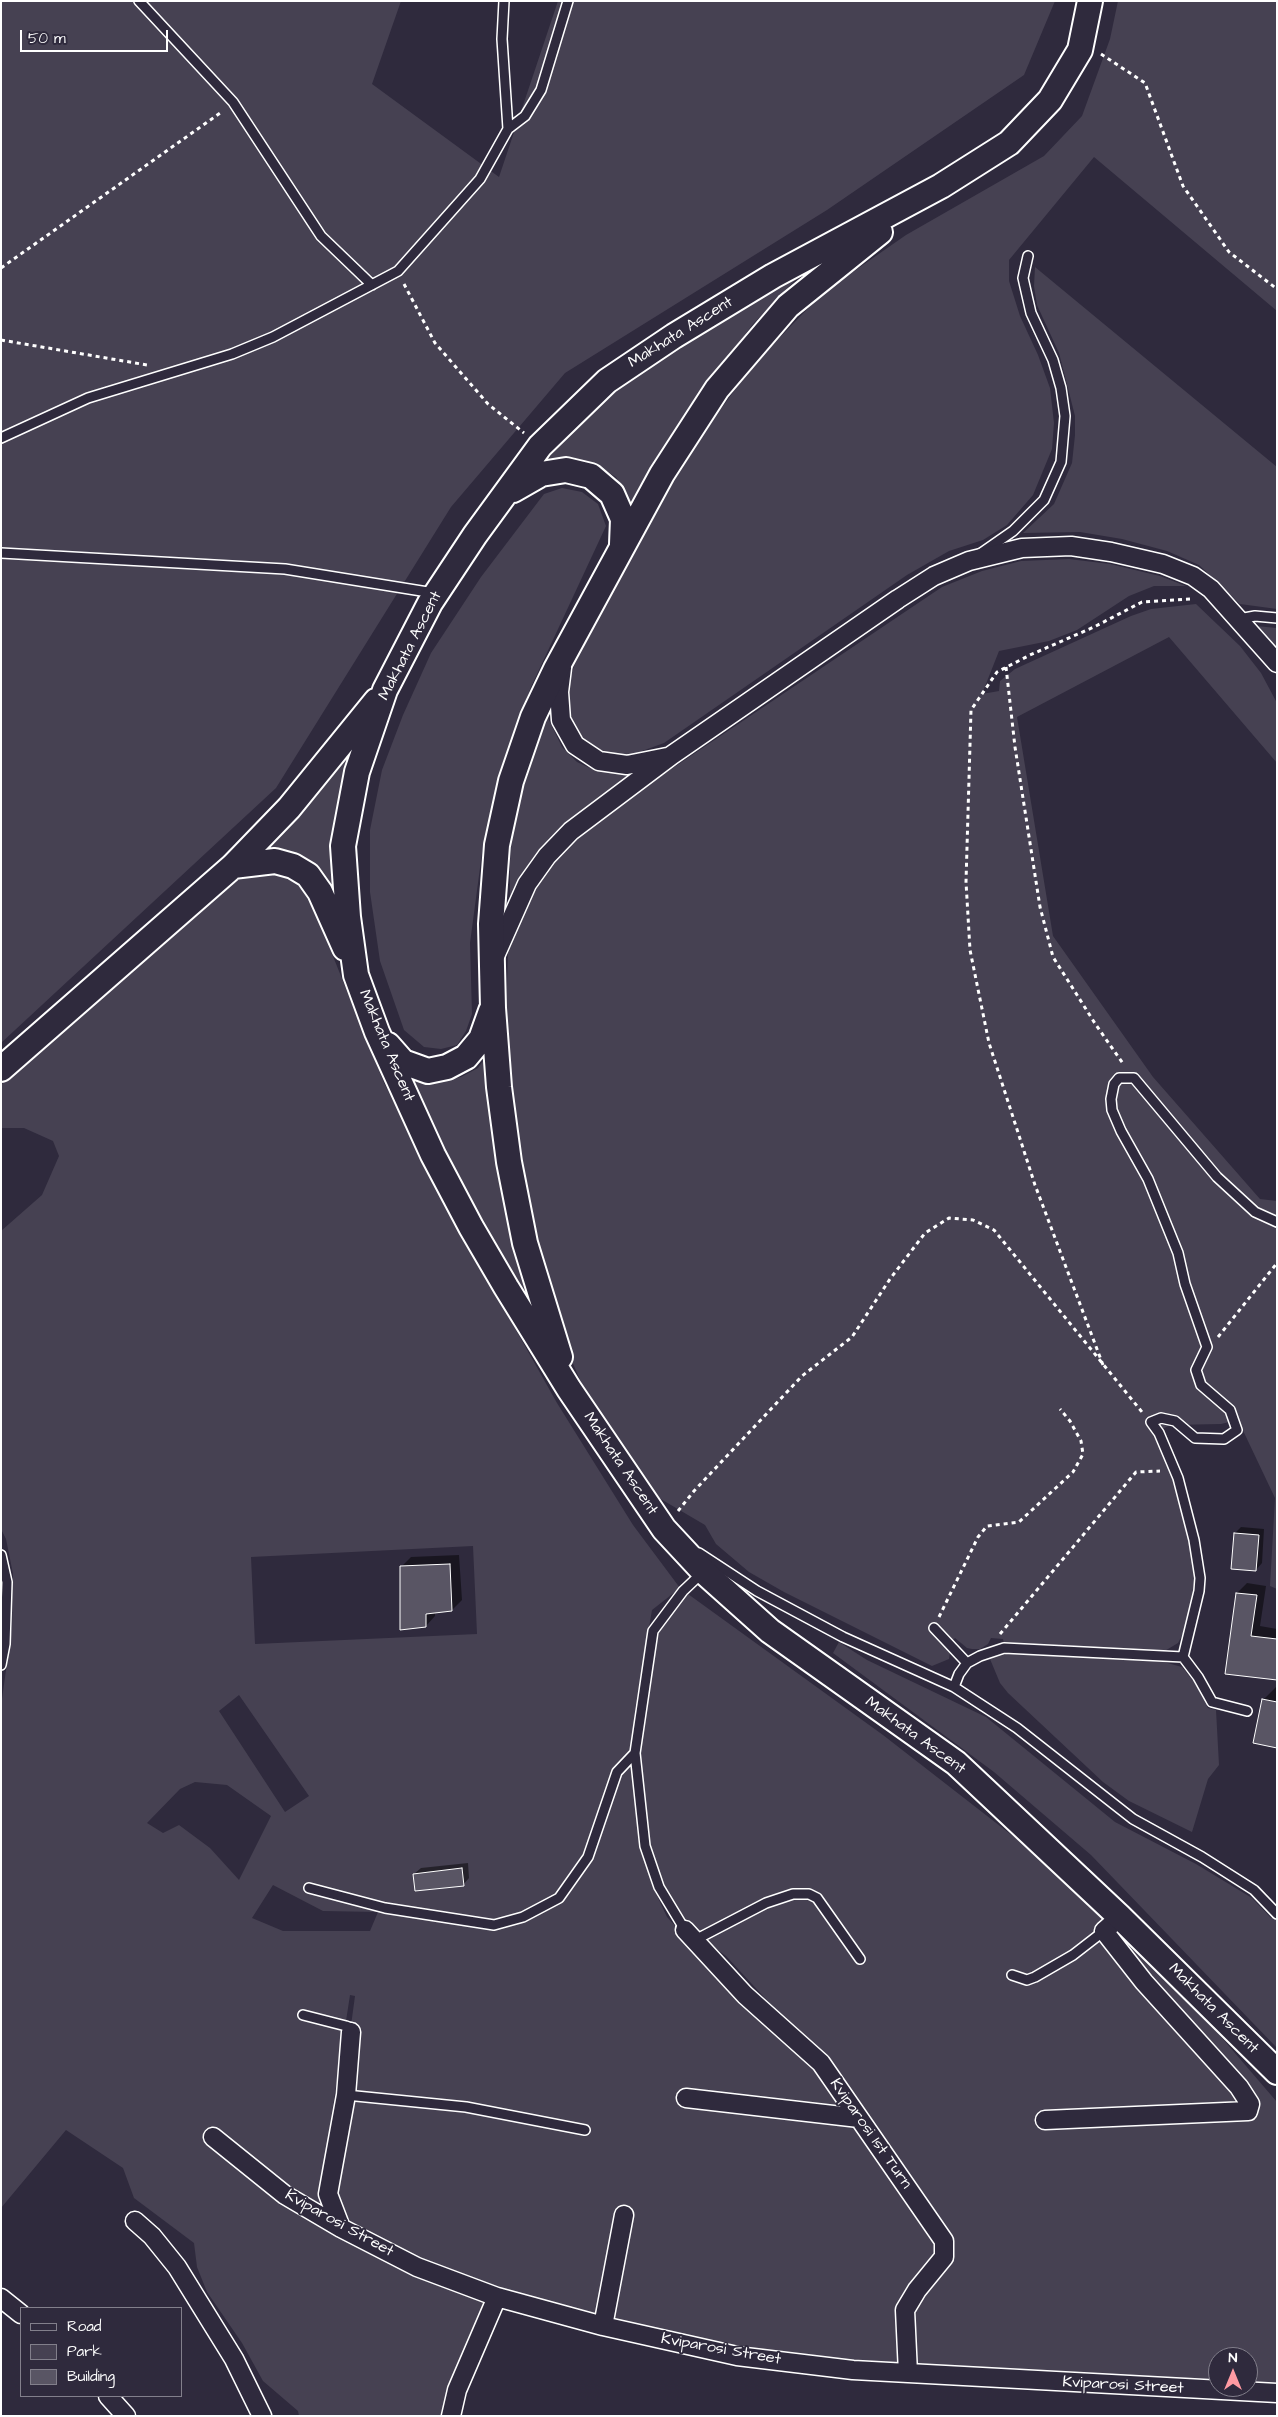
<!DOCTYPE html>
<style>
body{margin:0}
#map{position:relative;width:1278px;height:2417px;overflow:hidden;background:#2f2a3d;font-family:"Architects Daughter",sans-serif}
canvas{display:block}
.frame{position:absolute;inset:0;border:2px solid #fff;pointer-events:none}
.legend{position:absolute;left:20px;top:2307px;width:162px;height:90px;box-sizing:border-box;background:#2f2a3d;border:1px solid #827f8b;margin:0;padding:6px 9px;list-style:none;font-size:15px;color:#fff}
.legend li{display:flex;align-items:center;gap:10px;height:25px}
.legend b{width:25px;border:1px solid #827f8b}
.north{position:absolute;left:1208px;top:2347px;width:50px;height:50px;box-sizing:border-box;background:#2f2a3d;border:1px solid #827f8b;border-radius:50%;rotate:0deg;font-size:14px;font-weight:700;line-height:20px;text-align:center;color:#fff}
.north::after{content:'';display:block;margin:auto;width:18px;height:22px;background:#ff9aa2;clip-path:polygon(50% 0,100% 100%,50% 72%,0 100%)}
.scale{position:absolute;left:20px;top:30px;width:148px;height:22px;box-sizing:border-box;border:2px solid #fff;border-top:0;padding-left:6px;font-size:15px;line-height:18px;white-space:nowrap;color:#fff;-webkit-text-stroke:4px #2f2a3d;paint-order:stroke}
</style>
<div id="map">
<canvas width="1278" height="2417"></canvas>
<div class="frame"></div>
<ul class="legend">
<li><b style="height:6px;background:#2f2a3d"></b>Road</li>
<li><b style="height:14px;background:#464152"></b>Park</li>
<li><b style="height:14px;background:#595564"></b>Building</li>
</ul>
<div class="north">N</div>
<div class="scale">50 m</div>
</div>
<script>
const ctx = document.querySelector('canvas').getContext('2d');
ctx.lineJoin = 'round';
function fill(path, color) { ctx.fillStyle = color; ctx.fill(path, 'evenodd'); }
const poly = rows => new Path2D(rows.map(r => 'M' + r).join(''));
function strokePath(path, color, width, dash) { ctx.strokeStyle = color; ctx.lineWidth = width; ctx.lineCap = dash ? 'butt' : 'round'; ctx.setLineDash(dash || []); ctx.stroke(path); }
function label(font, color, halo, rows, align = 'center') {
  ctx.font = font + ' "Architects Daughter",sans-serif'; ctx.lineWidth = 4; ctx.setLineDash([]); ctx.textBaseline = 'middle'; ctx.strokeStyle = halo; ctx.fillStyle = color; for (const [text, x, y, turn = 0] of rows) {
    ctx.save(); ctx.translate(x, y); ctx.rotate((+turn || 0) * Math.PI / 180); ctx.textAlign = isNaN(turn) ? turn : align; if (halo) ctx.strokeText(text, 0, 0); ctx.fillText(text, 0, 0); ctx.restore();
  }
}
fill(poly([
 [1,1,401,1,372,84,499,177,558,1,1055,1,1024,75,827,210,565,373,451,507,276,788,1,1043],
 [1118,1,1277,1,1277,311,1094,157,1009,260,1009,281,1020,316,1038,355,1050,388,1054,423,1052,449,1033,495,1007,525,983,540,949,551,907,575,664,743,631,755,603,754,579,737,565,715,565,690,585,637,633,538,697,442,752,366,824,292,906,235,1044,156,1082,116,1110,39],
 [1035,267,1277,467,1277,609,1240,604,1199,565,1167,551,1122,539,1080,532,1023,533,1054,504,1072,463,1075,435,1075,416,1059,353,1037,305,1034,286],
 [797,278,753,324,698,397,662,451,630,504,616,477,595,464,572,457,549,458,579,421,707,302],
 [562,488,582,492,598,504,606,526,531,687,501,768,482,853,470,943,472,1014,466,1031,457,1045,441,1049,424,1047,404,1030,380,961,370,892,370,830,382,770,403,715,431,653,481,577,544,494],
 [1069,559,1110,564,1160,576,1186,586,1154,586,1129,596,1077,630,1049,641,999,651,982,694,999,691,1000,681,1015,669,1131,616,1151,609,1196,604,1240,646,1261,673,1277,703,1277,763,1169,637,1017,717,1053,936,1153,1077,1260,1199,1277,1201,1277,1589,1270,1586,1275,1498,1238,1420,1221,1424,1170,1425,1153,1434,1167,1458,1176,1484,1196,1572,1186,1628,1178,1643,1163,1652,1004,1644,1003,1639,991,1638,988,1644,980,1649,972,1649,967,1648,955,1638,947,1646,950,1652,949,1659,932,1666,784,1592,749,1572,716,1544,705,1525,659,1498,604,1419,597,1419,558,1329,528,1244,505,1054,508,953,513,920,553,855,643,788,942,587,982,571,1021,561],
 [1256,626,1277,628,1277,650],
 [546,714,562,747,577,762,594,770,618,773,650,768,567,825,541,848,526,869,510,898,510,861,514,812,530,753],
 [369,717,338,911,309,864,291,851,277,849,253,853],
 [259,873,281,873,297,879,318,919,384,1083,471,1250,557,1403,633,1525,680,1588,652,1610,635,1710,632,1760,642,1849,653,1887,667,1917,726,1982,801,2037,726,1956,688,1928,662,1887,648,1844,638,1752,649,1674,663,1618,688,1594,883,1735,1018,1840,1104,1918,1119,1928,1204,2017,1277,2102,1277,2393,737,2356,497,2297,451,2416,299,2416,298,2411,263,2381,242,2343,207,2292,197,2267,194,2243,134,2198,123,2168,66,2130,1,2208,1,1706,12,1627,13,1574,6,1539,1,1529,1,1231,42,1195,59,1156,53,1141,24,1128,1,1128,1,1085,231,878],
 [473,1546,477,1634,255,1644,251,1557],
 [239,1695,309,1796,285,1812,219,1711],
 [195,1782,227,1785,271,1816,239,1880,210,1848,179,1825,163,1833,147,1823,180,1789],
 [273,1885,323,1911,378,1912,370,1931,283,1931,252,1918],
 [350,1995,355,1996,328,2194,340,2228,320,2190],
 [1218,2357,1248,2357,1248,2387,1218,2387],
 [488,1054,513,1239,533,1311,485,1231,408,1077,441,1081,461,1077,478,1068],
 [839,1642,867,1660,986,1717,1115,1822,1196,1864,1252,1898,1271,1918,1277,1915,1277,2048,1091,1855,994,1772,833,1653],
 [1006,1654,1153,1659,1182,1667,1195,1683,1208,1708,1216,1710,1219,1765,1208,1779,1192,1832,1129,1801,1103,1782,1008,1693,1000,1683,990,1659]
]), '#464152');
fill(poly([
 [1241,1527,1264,1529,1262,1563,1256,1570,1235,1533],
 [459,1555,462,1600,452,1610,435,1612,435,1616,426,1626,401,1567,411,1557],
 [1247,1583,1266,1586,1260,1626,1277,1629,1277,1679,1227,1672,1237,1593],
 [1276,1687,1277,1687,1277,1746,1263,1700],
 [468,1863,469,1878,463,1885,414,1874,421,1868]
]), '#0007');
const building = poly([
 [1234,1533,1259,1535,1256,1571,1231,1569,1234,1533],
 [450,1564,452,1611,426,1614,426,1627,400,1630,400,1566,450,1564],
 [1236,1593,1257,1595,1251,1636,1277,1639,1277,1680,1225,1674,1236,1593],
 [1262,1699,1277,1702,1277,1748,1253,1743,1262,1699],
 [462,1868,464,1886,415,1891,413,1874,462,1868]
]);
fill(building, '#595564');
strokePath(building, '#fff', 1);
const lane = poly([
 [139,1,233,102,321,236,372,285],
 [508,129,525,116,541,90,568,1],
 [1,438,88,398,232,354,273,337,398,271,480,179,508,129,502,39,504,1],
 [1,553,285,569,434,593],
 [980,554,1013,531,1044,500,1061,462,1065,416,1061,388,1053,360,1031,313,1023,278,1028,256],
 [1239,619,1255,616,1277,618],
 [699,1553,757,1591,843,1637,954,1687,1017,1728,1133,1819,1202,1857,1254,1890,1277,1914],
 [1,1555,7,1582,5,1644,1,1665],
 [934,1628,967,1663],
 [954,1687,959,1674,967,1663,980,1656,1004,1648,1183,1657],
 [1247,1711,1212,1702,1198,1677,1183,1657,1199,1591,1200,1578,1194,1540,1178,1478,1159,1433,1151,1422,1161,1418,1175,1421,1195,1438,1224,1439,1237,1430,1230,1410,1201,1385,1196,1370,1207,1347,1185,1284,1178,1253,1148,1179,1121,1131,1112,1110,1111,1099,1114,1084,1119,1078,1134,1078,1217,1177,1255,1212,1277,1222],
 [309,1888,385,1908,494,1925,523,1917,559,1898,588,1857,617,1772,635,1753],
 [685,1930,659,1887,645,1846,635,1753,653,1631,683,1591,702,1573],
 [695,1940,766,1903,793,1894,809,1894,817,1898,860,1959],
 [1012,1975,1027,1980,1035,1977,1073,1955,1104,1931],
 [303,2015,346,2026,351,2028,351,2031],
 [346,2095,466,2107,585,2130]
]);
const street = poly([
 [562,668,559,692,561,720,575,745,599,761,627,765,667,757],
 [495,956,527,884,547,856,571,831,672,755,898,599,934,576,969,561,1022,548,1071,546,1111,552,1163,564,1193,576,1211,589,1277,663],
 [685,1930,745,1995,821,2063,944,2241,944,2257,917,2290,905,2310,908,2373],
 [686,2098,859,2118],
 [1045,2120,1248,2111,1250,2104,1239,2087,1144,1982,1104,1931,1120,1917],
 [213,2137,285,2195,341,2228,417,2267,497,2297,603,2326,737,2356,853,2370,1277,2393],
 [135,2221,152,2236,177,2267,234,2359,262,2416],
 [341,2228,328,2194,346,2095,351,2032],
 [1,2298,21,2314],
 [603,2326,624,2215],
 [108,2396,126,2416],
 [451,2416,457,2390,497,2297]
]);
const secondary = poly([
 [1090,1,1080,50,1050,100,1009,143,941,186,773,276,674,336,607,381,540,446,475,535,430,603,385,690,357,772,343,846,348,917,356,975,377,1032,433,1155,471,1227,506,1287,569,1389,664,1529,704,1572,770,1631,956,1763,1120,1917,1277,2072],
 [513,490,541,474,566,470,591,476,612,494,623,519,622,544],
 [233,866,275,861,293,866,308,875,320,892,345,948],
 [388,1045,403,1062,428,1071,447,1067,466,1057,481,1039,491,1011],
 [1,1069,233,866,289,808,376,701],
 [560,1357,525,1243,509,1162,499,1087,493,1008,491,924,497,845,511,781,533,717,556,669,662,474,717,389,788,306,880,232]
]);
strokePath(lane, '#fff', 12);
strokePath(street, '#fff', 21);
strokePath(secondary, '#fff', 28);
strokePath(poly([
 [1101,54,1145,83,1183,186,1229,252,1277,289],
 [1,268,223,111],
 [404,284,435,343,488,404,524,433],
 [1,340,147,365],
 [1006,667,1015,747,1040,907,1053,957,1096,1025,1124,1065],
 [1218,1337,1277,1263],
 [1103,1365,1035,1185,989,1043,970,950,966,882,971,710,997,672,1030,655,1094,627,1142,602,1192,599],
 [678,1511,694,1491,802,1376,852,1337,890,1279,925,1233,949,1218,973,1220,994,1230,1142,1412],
 [939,1617,978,1537,987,1526,1019,1522,1073,1472,1083,1454,1081,1441,1070,1421,1060,1409],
 [1000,1634,1136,1472,1160,1471]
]), '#fff', 3, [4, 4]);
strokePath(lane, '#2f2a3d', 9);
strokePath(street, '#2f2a3d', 18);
strokePath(secondary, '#2f2a3d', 24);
label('16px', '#fff', '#2f2a3d', [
 ["Makhata Ascent",681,333,-32],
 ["Makhata Ascent",411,646,-63],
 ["Makhata Ascent",386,1046,67],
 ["Makhata Ascent",620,1464,56],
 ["Makhata Ascent",915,1736,36],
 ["Makhata Ascent",1213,2009,45],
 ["Kviparosi 1st Turn",870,2134,55],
 ["Kviparosi Street",339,2224,29],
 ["Kviparosi Street",721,2350,10],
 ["Kviparosi Street",1123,2386,3]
]);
</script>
